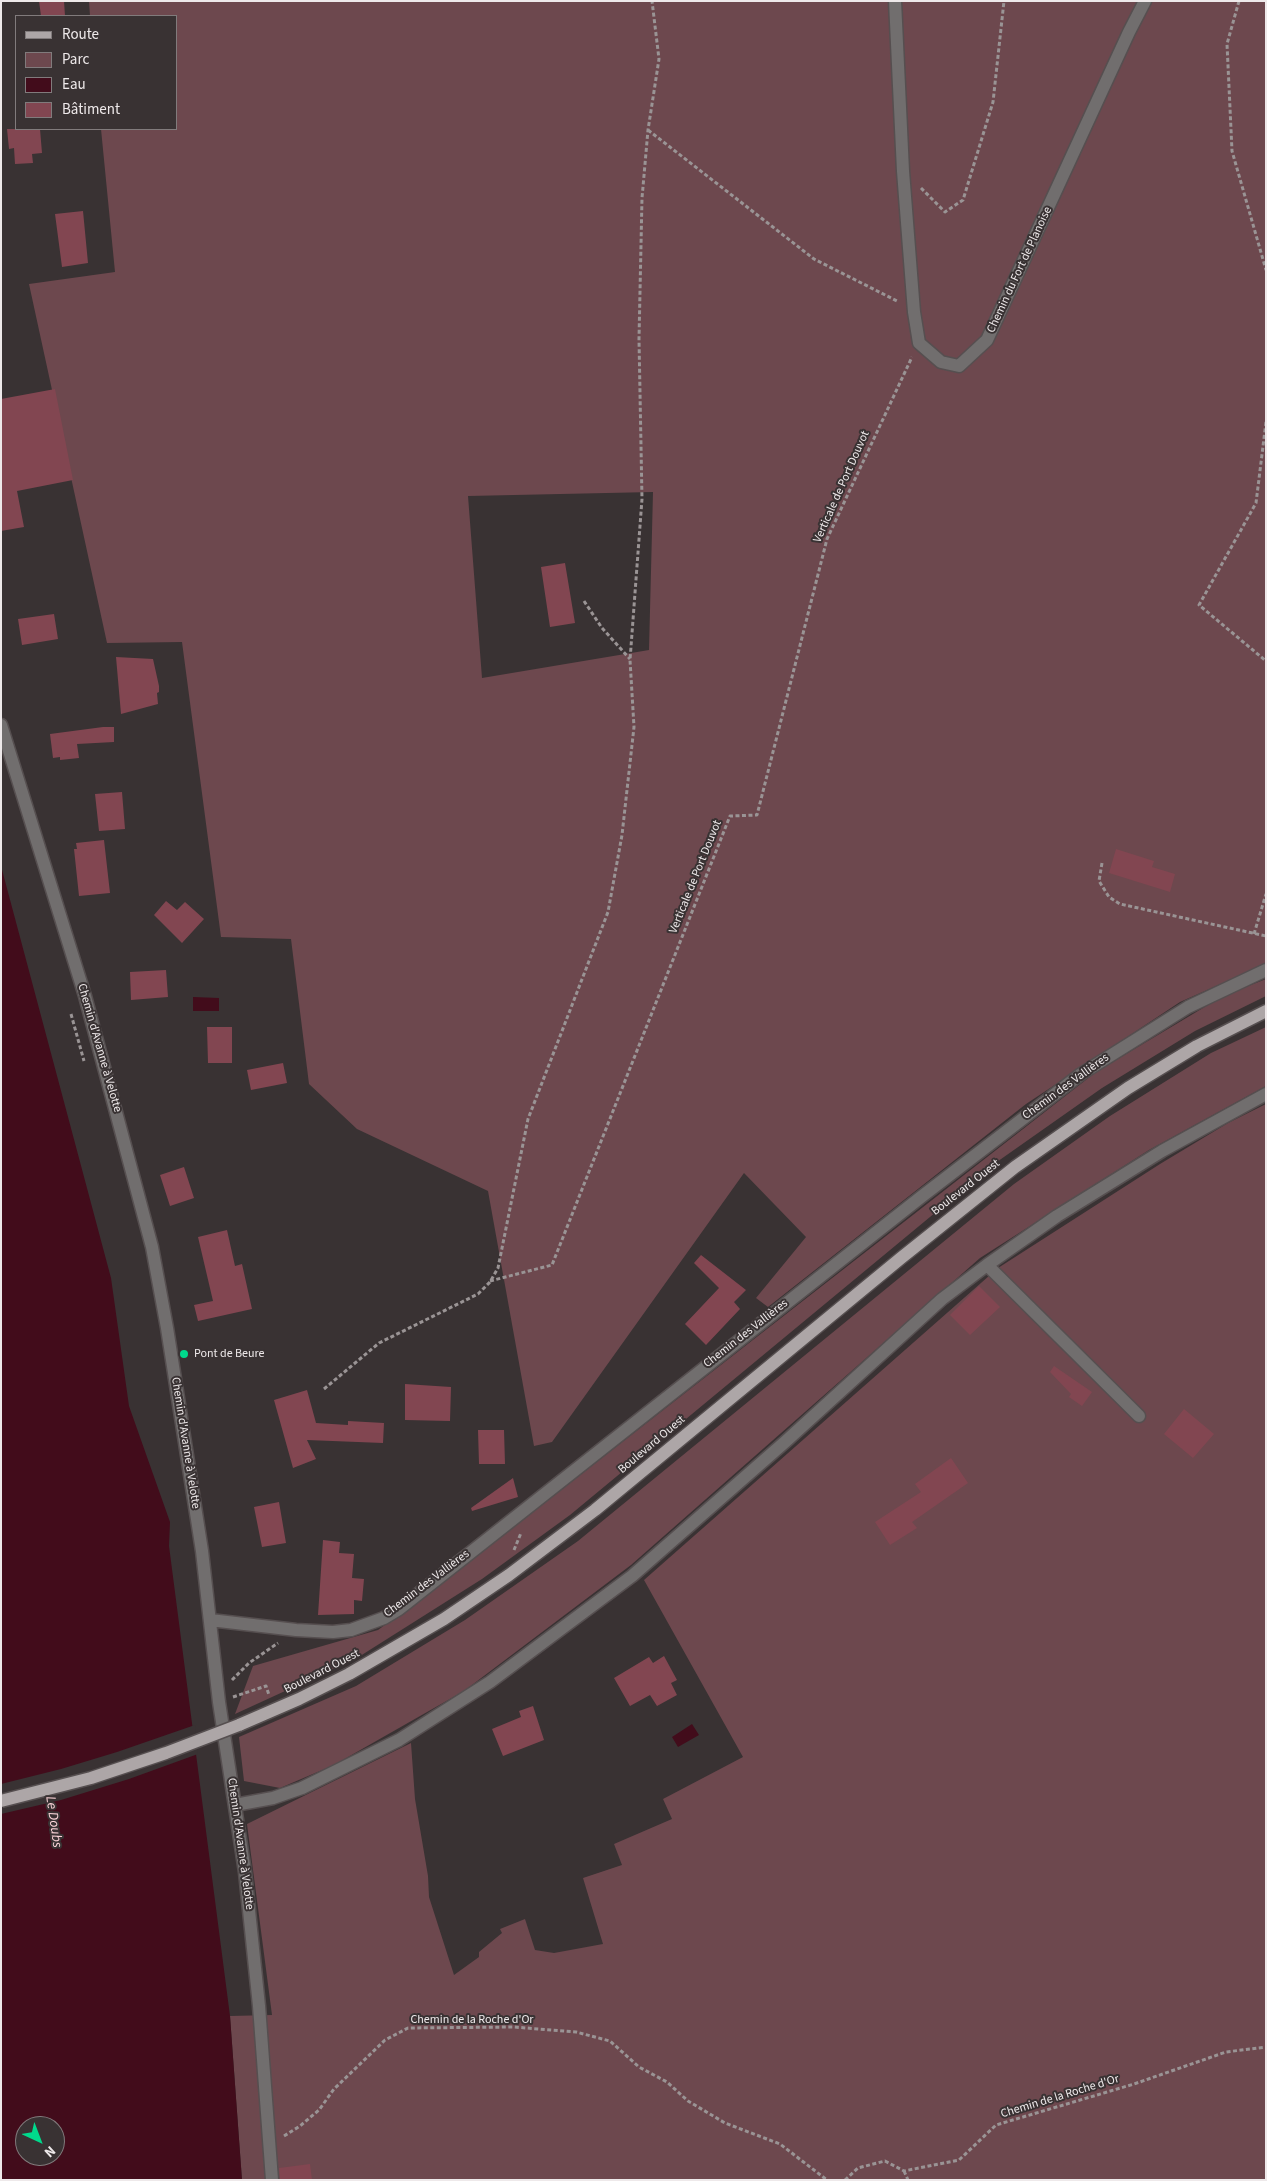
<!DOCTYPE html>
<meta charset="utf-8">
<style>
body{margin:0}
#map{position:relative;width:1267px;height:2181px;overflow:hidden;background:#393233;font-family:"Source Sans 3",sans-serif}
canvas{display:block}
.frame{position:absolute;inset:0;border:2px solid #eee9ea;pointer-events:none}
.legend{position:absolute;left:15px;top:15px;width:162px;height:115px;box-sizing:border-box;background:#393233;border:1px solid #817b7c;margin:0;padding:6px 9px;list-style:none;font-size:15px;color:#eee9ea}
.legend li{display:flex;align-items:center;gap:10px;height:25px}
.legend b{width:25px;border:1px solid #817b7c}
.north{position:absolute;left:15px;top:2116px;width:50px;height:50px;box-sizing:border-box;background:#393233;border:1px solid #817b7c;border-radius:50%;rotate:137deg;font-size:14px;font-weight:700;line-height:20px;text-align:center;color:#eee9ea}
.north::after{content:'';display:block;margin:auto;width:18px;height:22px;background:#00d98c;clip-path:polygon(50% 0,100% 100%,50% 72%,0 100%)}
</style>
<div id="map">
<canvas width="1267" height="2181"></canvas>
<div class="frame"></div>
<ul class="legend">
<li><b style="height:6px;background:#ada6a7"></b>Route</li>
<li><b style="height:14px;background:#6d484e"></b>Parc</li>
<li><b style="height:14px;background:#420c1b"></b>Eau</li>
<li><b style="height:14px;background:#824651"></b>Bâtiment</li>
</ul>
<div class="north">N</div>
</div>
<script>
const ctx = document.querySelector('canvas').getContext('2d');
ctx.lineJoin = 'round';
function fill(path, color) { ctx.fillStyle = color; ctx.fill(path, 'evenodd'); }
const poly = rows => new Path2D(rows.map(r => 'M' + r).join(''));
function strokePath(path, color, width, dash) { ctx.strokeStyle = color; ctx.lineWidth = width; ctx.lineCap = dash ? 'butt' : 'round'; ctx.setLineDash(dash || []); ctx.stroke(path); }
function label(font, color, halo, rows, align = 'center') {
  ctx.font = font + ' "Source Sans 3",sans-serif'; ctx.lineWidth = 4; ctx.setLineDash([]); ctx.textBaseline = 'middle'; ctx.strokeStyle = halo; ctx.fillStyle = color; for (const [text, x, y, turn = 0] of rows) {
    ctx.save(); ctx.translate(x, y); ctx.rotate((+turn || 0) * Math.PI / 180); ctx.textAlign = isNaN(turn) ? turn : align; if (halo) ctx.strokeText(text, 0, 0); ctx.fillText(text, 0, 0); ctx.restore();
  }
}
fill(poly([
 [89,1,1266,1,1266,964,1180,1002,1026,1104,768,1307,756,1298,806,1237,744,1173,552,1442,534,1446,488,1191,357,1129,309,1084,291,939,221,937,182,642,107,643,29,284,115,272,101,129,176,129,176,16,90,16],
 [653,492,649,650,482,678,468,496],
 [1266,979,1266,996,1195,1031,1102,1088,994,1164,570,1515,482,1579,357,1658,235,1714,253,1666,378,1630,434,1589,1096,1072,1223,996],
 [1266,1027,1266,1086,1149,1150,980,1258,631,1565,464,1691,334,1765,280,1788,244,1781,239,1737,356,1686,465,1620,578,1541,1014,1184,1110,1116,1211,1053],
 [1266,1104,1266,2180,242,2180,230,2016,272,2015,247,1824,411,1743,415,1799,428,1876,429,1897,454,1975,479,1957,479,1952,502,1933,500,1929,525,1919,535,1950,554,1953,603,1944,583,1878,622,1865,614,1844,672,1819,663,1799,743,1757,644,1580,998,1268,1160,1164,1228,1123]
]), '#6d484e');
fill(poly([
 [1,866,111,1278,129,1406,170,1522,169,1546,230,2016,242,2180,1,2180],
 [25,2126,55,2126,55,2156,25,2156],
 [193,997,219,998,219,1011,193,1011],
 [692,1724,699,1735,678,1747,672,1737]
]), '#420c1b');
fill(poly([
 [195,1725,198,1754,129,1779,61,1800,1,1814,1,1784,61,1769,117,1752]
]), '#393233');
fill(poly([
 [39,1,64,1,65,16,41,16],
 [7,129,40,129,42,153,32,154,33,163,15,164,14,148,9,149],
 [83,211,88,263,62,267,55,214],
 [55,389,73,480,17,491,24,527,1,531,1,399],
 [565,563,575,623,550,627,541,567],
 [54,614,58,639,22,645,18,619],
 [116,657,153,659,159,686,159,692,157,693,158,704,121,714],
 [103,727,114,727,114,742,77,744,79,758,60,760,60,757,53,758,50,734],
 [122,792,125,829,99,831,95,794],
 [104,840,110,893,79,896,74,849,77,849,76,843],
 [1116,849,1154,861,1152,867,1175,874,1170,892,1109,873],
 [166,901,177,910,185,902,204,919,182,943,154,915],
 [166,970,168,997,131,1000,130,972],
 [207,1027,232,1027,232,1063,208,1063],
 [283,1063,287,1083,251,1090,247,1070],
 [184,1167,194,1198,170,1206,160,1175],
 [227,1230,235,1266,242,1264,252,1309,198,1321,194,1305,213,1301,198,1237],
 [701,1255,746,1290,734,1302,740,1309,706,1345,685,1324,719,1288,694,1263],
 [979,1286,1000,1307,970,1335,950,1315],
 [1054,1366,1092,1392,1082,1406,1069,1397,1071,1394,1050,1372],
 [405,1384,451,1387,450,1421,405,1420],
 [307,1390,316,1423,348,1425,348,1421,384,1423,383,1443,307,1440,316,1459,293,1468,274,1400],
 [1184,1409,1214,1434,1193,1458,1164,1434],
 [478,1430,504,1430,505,1464,479,1464],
 [951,1458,968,1483,912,1522,917,1528,890,1545,875,1522,921,1492,915,1484],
 [513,1478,518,1497,472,1511,471,1508],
 [279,1502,286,1543,262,1547,254,1507],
 [323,1540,340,1542,339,1553,354,1554,352,1578,364,1579,362,1601,354,1600,354,1614,318,1615],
 [664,1656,677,1680,671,1683,677,1695,657,1706,650,1695,630,1706,614,1678,649,1657,653,1663],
 [533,1706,544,1740,503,1756,492,1729,521,1717,519,1711],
 [310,2164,312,2180,280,2180,279,2168]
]), '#824651');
const minor = poly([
 [895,1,903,171,914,312,919,343,941,362,959,366,987,340,1129,32,1145,1],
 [1,725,85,996,152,1247,167,1328,202,1551,219,1702,245,1872,259,2006,272,2180],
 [987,1265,1139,1416],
 [210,1620,296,1630,333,1632,351,1630,384,1618,399,1609,522,1512,921,1197,1081,1074,1188,1007,1266,970],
 [235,1805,273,1798,302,1788,399,1740,490,1682,632,1576,785,1442,942,1299,987,1265,1057,1216,1162,1151,1266,1094]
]);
const major = poly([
 [239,1725,299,1699,349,1674,444,1619,509,1575,595,1510,901,1258,1015,1167,1128,1088,1197,1046,1266,1011]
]);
strokePath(minor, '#564f50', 15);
strokePath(major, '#564f50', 15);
strokePath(poly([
 [1239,1,1227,44,1232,151,1266,270],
 [648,130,814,259,897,301],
 [921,188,945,212,963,200,993,102,1004,1],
 [1266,422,1256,503,1199,605,1266,661],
 [584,601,602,628,630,659],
 [1102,863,1099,881,1109,897,1120,904,1266,936],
 [1254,934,1266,894],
 [71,1014,84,1061],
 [490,1281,552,1265,730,816,757,815,827,539,912,357],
 [324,1389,379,1343,478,1294,490,1282,498,1268,528,1119,608,912,622,835,634,727,630,660,642,499,639,339,642,198,648,130,659,59,652,1],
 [514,1550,521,1533],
 [232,1680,249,1663,278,1643],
 [233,1697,266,1686,269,1695],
 [284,2136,300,2126,319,2110,334,2089,385,2040,408,2028,514,2027,576,2032,610,2041,639,2067,667,2082,688,2101,725,2123,780,2144,827,2180],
 [904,2171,908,2180],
 [845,2180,858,2168,885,2161,904,2171,959,2160,996,2125,1134,2084,1226,2052,1266,2047]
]), '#9a9495', 3, [4, 2.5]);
strokePath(minor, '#716e6e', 12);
strokePath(major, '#ada6a7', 12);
const majorBridge = poly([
 [1,1801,91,1778,166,1753,239,1725]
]);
strokePath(majorBridge, '#564f50', 15, []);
strokePath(majorBridge, '#ada6a7', 12);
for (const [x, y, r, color] of [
 [184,1354,5,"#00d98c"]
]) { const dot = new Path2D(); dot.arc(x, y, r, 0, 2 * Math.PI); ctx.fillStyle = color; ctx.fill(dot); strokePath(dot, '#393233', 2); }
label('12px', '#eee9ea', '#393233', [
 ["Chemin du Fort de Planoise",1020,270,-65],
 ["Verticale de Port Douvot",842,487,-66],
 ["Verticale de Port Douvot",696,877,-68],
 ["Chemin d'Avanne à Velotte",99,1048,74],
 ["Chemin des Vallières",1066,1087,-36],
 ["Boulevard Ouest",966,1188,-38],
 ["Chemin des Vallières",746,1334,-38],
 ["Chemin d'Avanne à Velotte",185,1443,81],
 ["Boulevard Ouest",652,1445,-40],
 ["Chemin des Vallières",427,1584,-37],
 ["Boulevard Ouest",322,1672,-27],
 ["Chemin d'Avanne à Velotte",240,1844,82],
 ["Chemin de la Roche d'Or",472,2020],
 ["Chemin de la Roche d'Or",1060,2097,-17]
]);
label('12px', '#eee9ea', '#393233', [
 ["Pont de Beure",194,1354]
], 'left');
label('italic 14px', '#fdd5da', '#393233', [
 ["Le Doubs",53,1822,82]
]);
</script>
